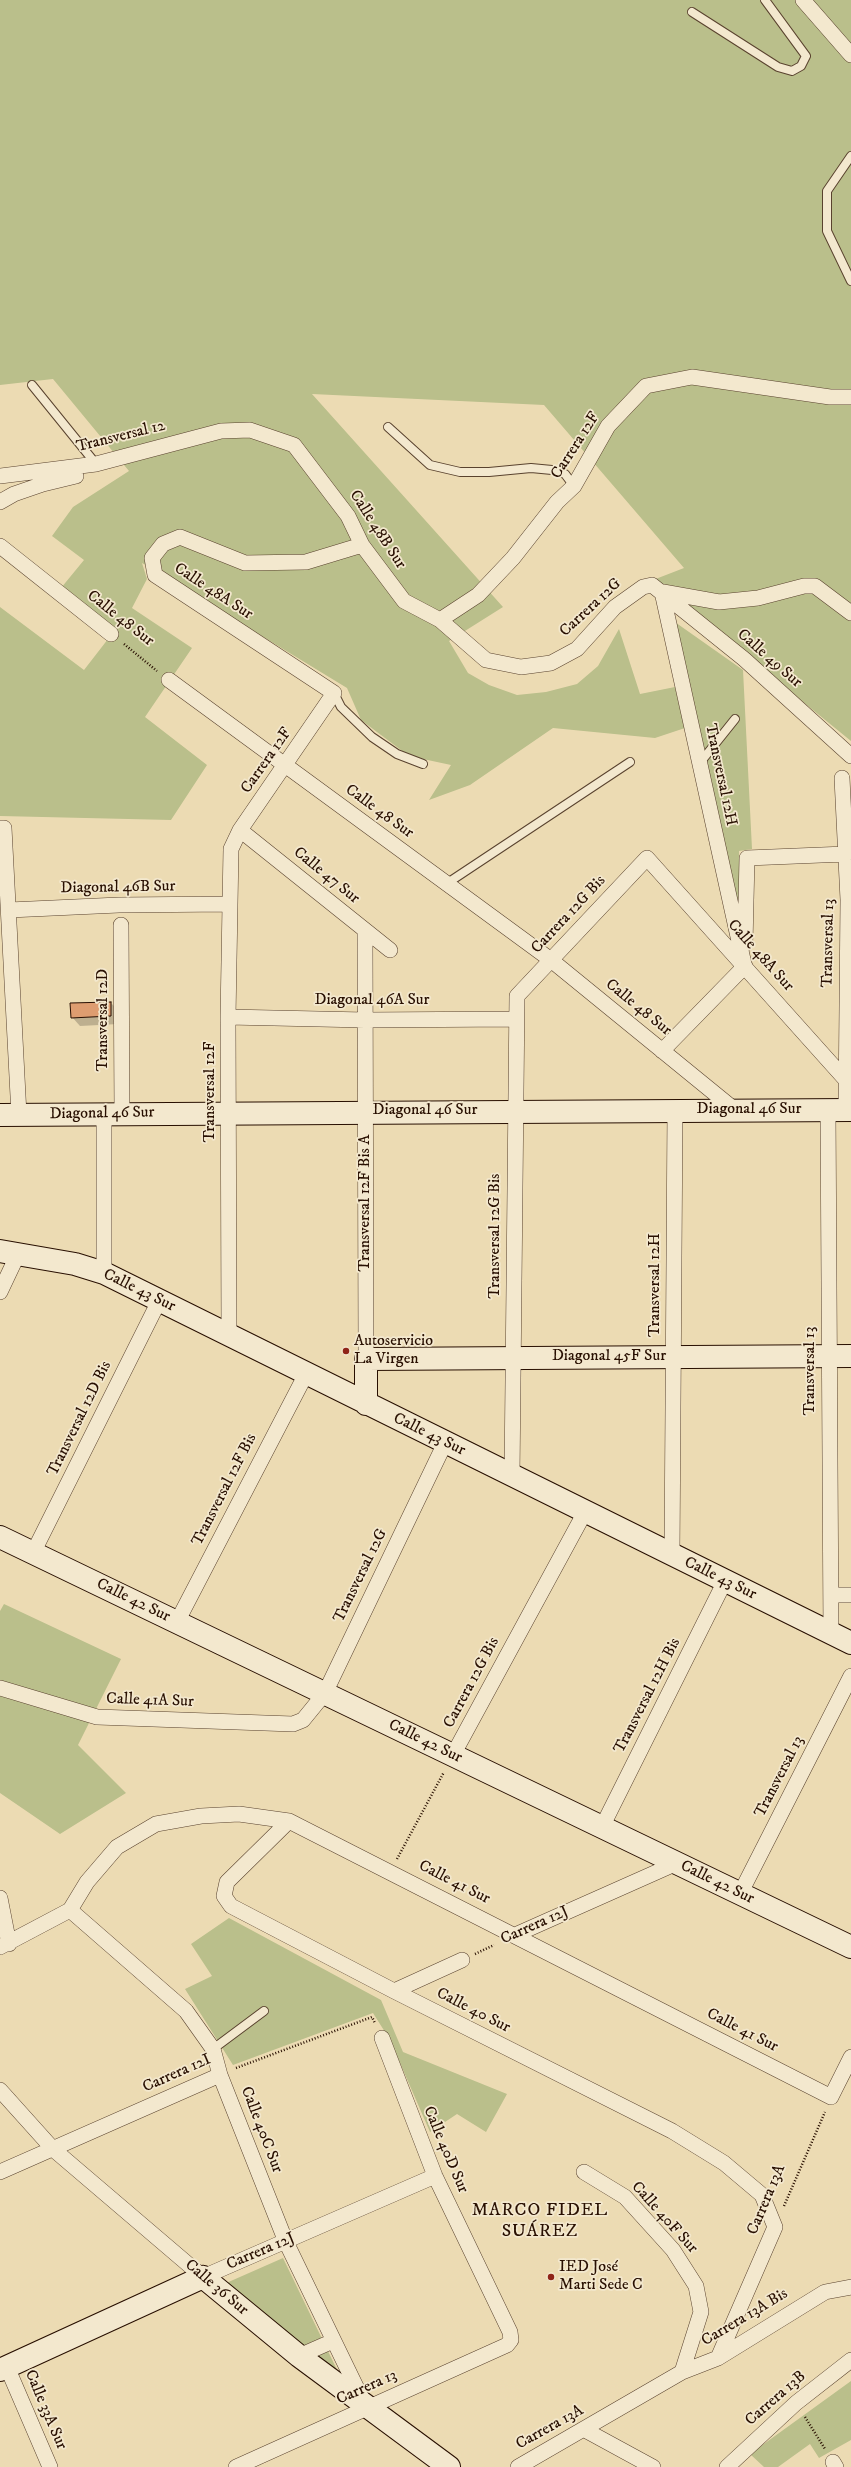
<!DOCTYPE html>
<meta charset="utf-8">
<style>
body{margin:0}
canvas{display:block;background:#ecdbb3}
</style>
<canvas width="851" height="2467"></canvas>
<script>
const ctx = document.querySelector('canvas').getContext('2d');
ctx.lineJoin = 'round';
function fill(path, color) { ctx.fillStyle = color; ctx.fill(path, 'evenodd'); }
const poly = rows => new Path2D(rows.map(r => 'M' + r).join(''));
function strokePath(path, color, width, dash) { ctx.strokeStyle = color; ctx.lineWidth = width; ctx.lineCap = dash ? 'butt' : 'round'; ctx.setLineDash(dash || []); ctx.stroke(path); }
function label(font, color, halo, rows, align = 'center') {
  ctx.font = font + ' "IM FELL DW Pica",serif'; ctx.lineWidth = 3.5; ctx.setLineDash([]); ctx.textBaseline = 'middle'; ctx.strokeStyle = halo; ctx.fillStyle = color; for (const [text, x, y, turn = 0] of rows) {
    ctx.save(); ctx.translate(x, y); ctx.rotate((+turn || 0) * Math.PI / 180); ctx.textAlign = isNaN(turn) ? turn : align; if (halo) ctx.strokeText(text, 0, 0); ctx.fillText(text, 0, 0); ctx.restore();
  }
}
fill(poly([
 [0,0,851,0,851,741,653,580,684,568,544,405,312,394,503,607,449,641,468,673,489,685,517,695,546,692,577,684,598,666,619,629,640,694,675,687,685,728,655,738,553,728,470,785,429,800,451,765,409,756,361,720,347,688,142,563,147,579,132,608,192,648,145,717,207,765,171,820,0,816,0,607,84,670,115,630,61,588,84,560,52,536,73,507,129,471,53,379,0,385],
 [672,620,743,670,752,849,739,851,740,919],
 [4,1604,121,1659,78,1745,126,1793,60,1834,0,1793,0,1611],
 [229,1918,381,2000,403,2052,507,2094,486,2132,457,2114,430,2132,390,2040,373,2013,233,2065,185,1989,212,1976,191,1944],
 [283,2258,340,2376,224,2284],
 [851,2381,851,2440,819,2458,810,2444,778,2467,764,2467,750,2454]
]), '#babf8b');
fill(poly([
 [111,1003,119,1011,119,1024,80,1026,72,1017]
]), '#0003');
const building = poly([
 [111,1002,111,1016,71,1018,70,1003,111,1002]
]);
fill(building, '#de9d70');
strokePath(building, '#280f01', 1);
const lane = poly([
 [692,12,778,67,792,71,801,66,806,56,765,0],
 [851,156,827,191,827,231,851,281],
 [32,385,96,464],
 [388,427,430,465,460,472,489,472,531,468,552,470,565,474,574,486],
 [334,693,341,707,372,737,397,754,423,764],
 [699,764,735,719],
 [446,884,630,762],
 [213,2049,264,2011]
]);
const street = poly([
 [803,0,851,55],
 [0,476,96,464,221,431,250,430,294,445,348,516,362,545,404,601,440,620,486,660,521,667,551,663,577,649,615,607,643,587,652,585,744,659,851,756],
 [0,502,14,494,43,484,76,476],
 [0,546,111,634],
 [662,592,744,964],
 [663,592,719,602,758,598,804,586,815,586,851,613],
 [440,620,478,595,513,558,557,502,574,486,608,426,646,386,692,377,830,397,851,397],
 [169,680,551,960,735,1110],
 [842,778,848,900,846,1110],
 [0,828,4,828,19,1115],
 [240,830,390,950],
 [9,910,119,905,229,904],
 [121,925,122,1114],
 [365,930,366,1359],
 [745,944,747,858,846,854],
 [228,1017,365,1020,516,1019],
 [662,1051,745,966],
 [828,1110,831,1633],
 [104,1114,104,1273],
 [0,1292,18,1254],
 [229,1335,228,1017,231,849,240,830,334,693,155,575,152,558,163,544,180,537,245,563,306,562,362,545],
 [512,1476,517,996,647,858,845,1079],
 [33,1553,159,1301],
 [672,1555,675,1110],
 [831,1595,851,1595],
 [177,1622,306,1374],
 [0,1688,97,1717,293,1724,303,1720,325,1693,445,1443],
 [453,1755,585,1512],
 [289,1821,227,1882,224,1896,231,1906,394,1991,672,2131,724,2163,762,2195,775,2227,718,2358],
 [602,1827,725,1581],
 [740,1894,851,1676],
 [0,1898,9,1944],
 [70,1910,87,1882,117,1847,156,1824,201,1816,239,1814,289,1821,831,2097,851,2057],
 [70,1910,186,2011,213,2049,220,2075,286,2242,363,2401],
 [515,1935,677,1863],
 [0,1947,70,1910],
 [394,1991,462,1960],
 [0,2090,53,2149,203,2277,435,2176],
 [0,2172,220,2075],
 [584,2172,625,2197,673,2250,696,2286,701,2312,682,2372],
 [299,2356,333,2341],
 [7,2367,50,2467],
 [585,2430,653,2467],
 [833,2462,836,2467],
 [236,2467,507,2345,511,2340,510,2332,435,2176,382,2038],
 [518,2467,682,2372,718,2358,825,2292,851,2287],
 [727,2467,796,2403,851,2360]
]);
const secondary = poly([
 [0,1115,851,1110],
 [0,1251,75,1264,104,1273,851,1643],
 [366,1404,366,1359,851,1356],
 [0,1537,851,1947],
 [0,2370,203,2277,299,2356,449,2467]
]);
strokePath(lane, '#59422e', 10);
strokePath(street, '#59422e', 16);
strokePath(secondary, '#280f01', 24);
strokePath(poly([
 [124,644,157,671],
 [397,1859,444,1772],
 [475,1954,494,1945],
 [236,2068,372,2017,375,2023],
 [784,2206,825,2112],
 [805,2417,825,2449]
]), '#280f01', 2.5, [1, 2]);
strokePath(lane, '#f3e8ce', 8);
strokePath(street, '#f3e8ce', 15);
strokePath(secondary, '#f3e8ce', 22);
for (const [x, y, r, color] of [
 [346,1351,4,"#8f2418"],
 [551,2277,4,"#8f2418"]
]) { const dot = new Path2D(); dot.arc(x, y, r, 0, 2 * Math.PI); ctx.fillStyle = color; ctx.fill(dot); strokePath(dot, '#f3e8ce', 1.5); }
label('16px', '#280f01', '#f3e8ce', [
 ["Transversal 12",121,437,-14],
 ["Carrera 12F",576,446,-57],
 ["Calle 48B Sur",377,530,57],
 ["Calle 48A Sur",213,592,33],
 ["Carrera 12G",591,608,-43],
 ["Calle 48 Sur",120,619,38],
 ["Calle 49 Sur",769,659,41],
 ["Carrera 12F",267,761,-55],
 ["Transversal 12H",720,775,78],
 ["Calle 48 Sur",379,812,36],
 ["Calle 47 Sur",326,876,39],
 ["Diagonal 46B Sur",118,888,-1],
 ["Carrera 12G Bis",569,915,-47],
 ["Transversal 13",829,943,-89],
 ["Calle 48A Sur",760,956,48],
 ["Diagonal 46A Sur",372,1001],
 ["Calle 48 Sur",638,1008,39],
 ["Transversal 12D",104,1020,-90],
 ["Transversal 12F",211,1092,-90],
 ["Diagonal 46 Sur",749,1110],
 ["Diagonal 46 Sur",425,1111],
 ["Diagonal 46 Sur",102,1114,-1],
 ["Transversal 12F Bis A",366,1203,-90],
 ["Transversal 12G Bis",496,1236,-90],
 ["Transversal 12H",656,1285,-90],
 ["Calle 43 Sur",139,1291,26],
 ["Diagonal 45F Sur",609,1357],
 ["Transversal 13",811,1371,-90],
 ["Transversal 12D Bis",80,1419,-64],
 ["Calle 43 Sur",429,1435,26],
 ["Transversal 12F Bis",225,1490,-63],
 ["Transversal 12G",361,1576,-64],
 ["Calle 43 Sur",720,1579,26],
 ["Calle 42 Sur",133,1601,26],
 ["Carrera 12G Bis",472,1683,-62],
 ["Transversal 12H Bis",648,1696,-63],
 ["Calle 41A Sur",150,1701,2],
 ["Calle 42 Sur",425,1742,26],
 ["Transversal 13",780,1777,-63],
 ["Calle 41 Sur",454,1883,27],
 ["Calle 42 Sur",717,1883,26],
 ["Carrera 12J",535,1926,-24],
 ["Calle 40 Sur",473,2011,27],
 ["Calle 41 Sur",742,2031,27],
 ["Carrera 12I",177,2074,-24],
 ["Calle 40C Sur",261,2130,69],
 ["Calle 40D Sur",445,2150,67],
 ["Carrera 13A",767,2200,-67],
 ["Calle 40F Sur",664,2218,48],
 ["Carrera 12J",261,2252,-23],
 ["Calle 36 Sur",216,2288,40],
 ["Carrera 13A Bis",745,2318,-31],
 ["Carrera 13",367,2388,-24],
 ["Carrera 13B",776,2399,-41],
 ["Calle 33A Sur",45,2410,67],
 ["Carrera 13A",550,2428,-29]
]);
label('16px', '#280f01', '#f3e8ce', [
 ["Autoservicio",354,1342],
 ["La Virgen",354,1360],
 ["IED José",559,2268],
 ["Marti Sede C",559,2286]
], 'left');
ctx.letterSpacing = '1px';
label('18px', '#280f01', '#f3e8ce', [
 ["MARCO FIDEL",540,2211],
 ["SUÁREZ",540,2232]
]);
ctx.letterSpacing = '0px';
</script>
